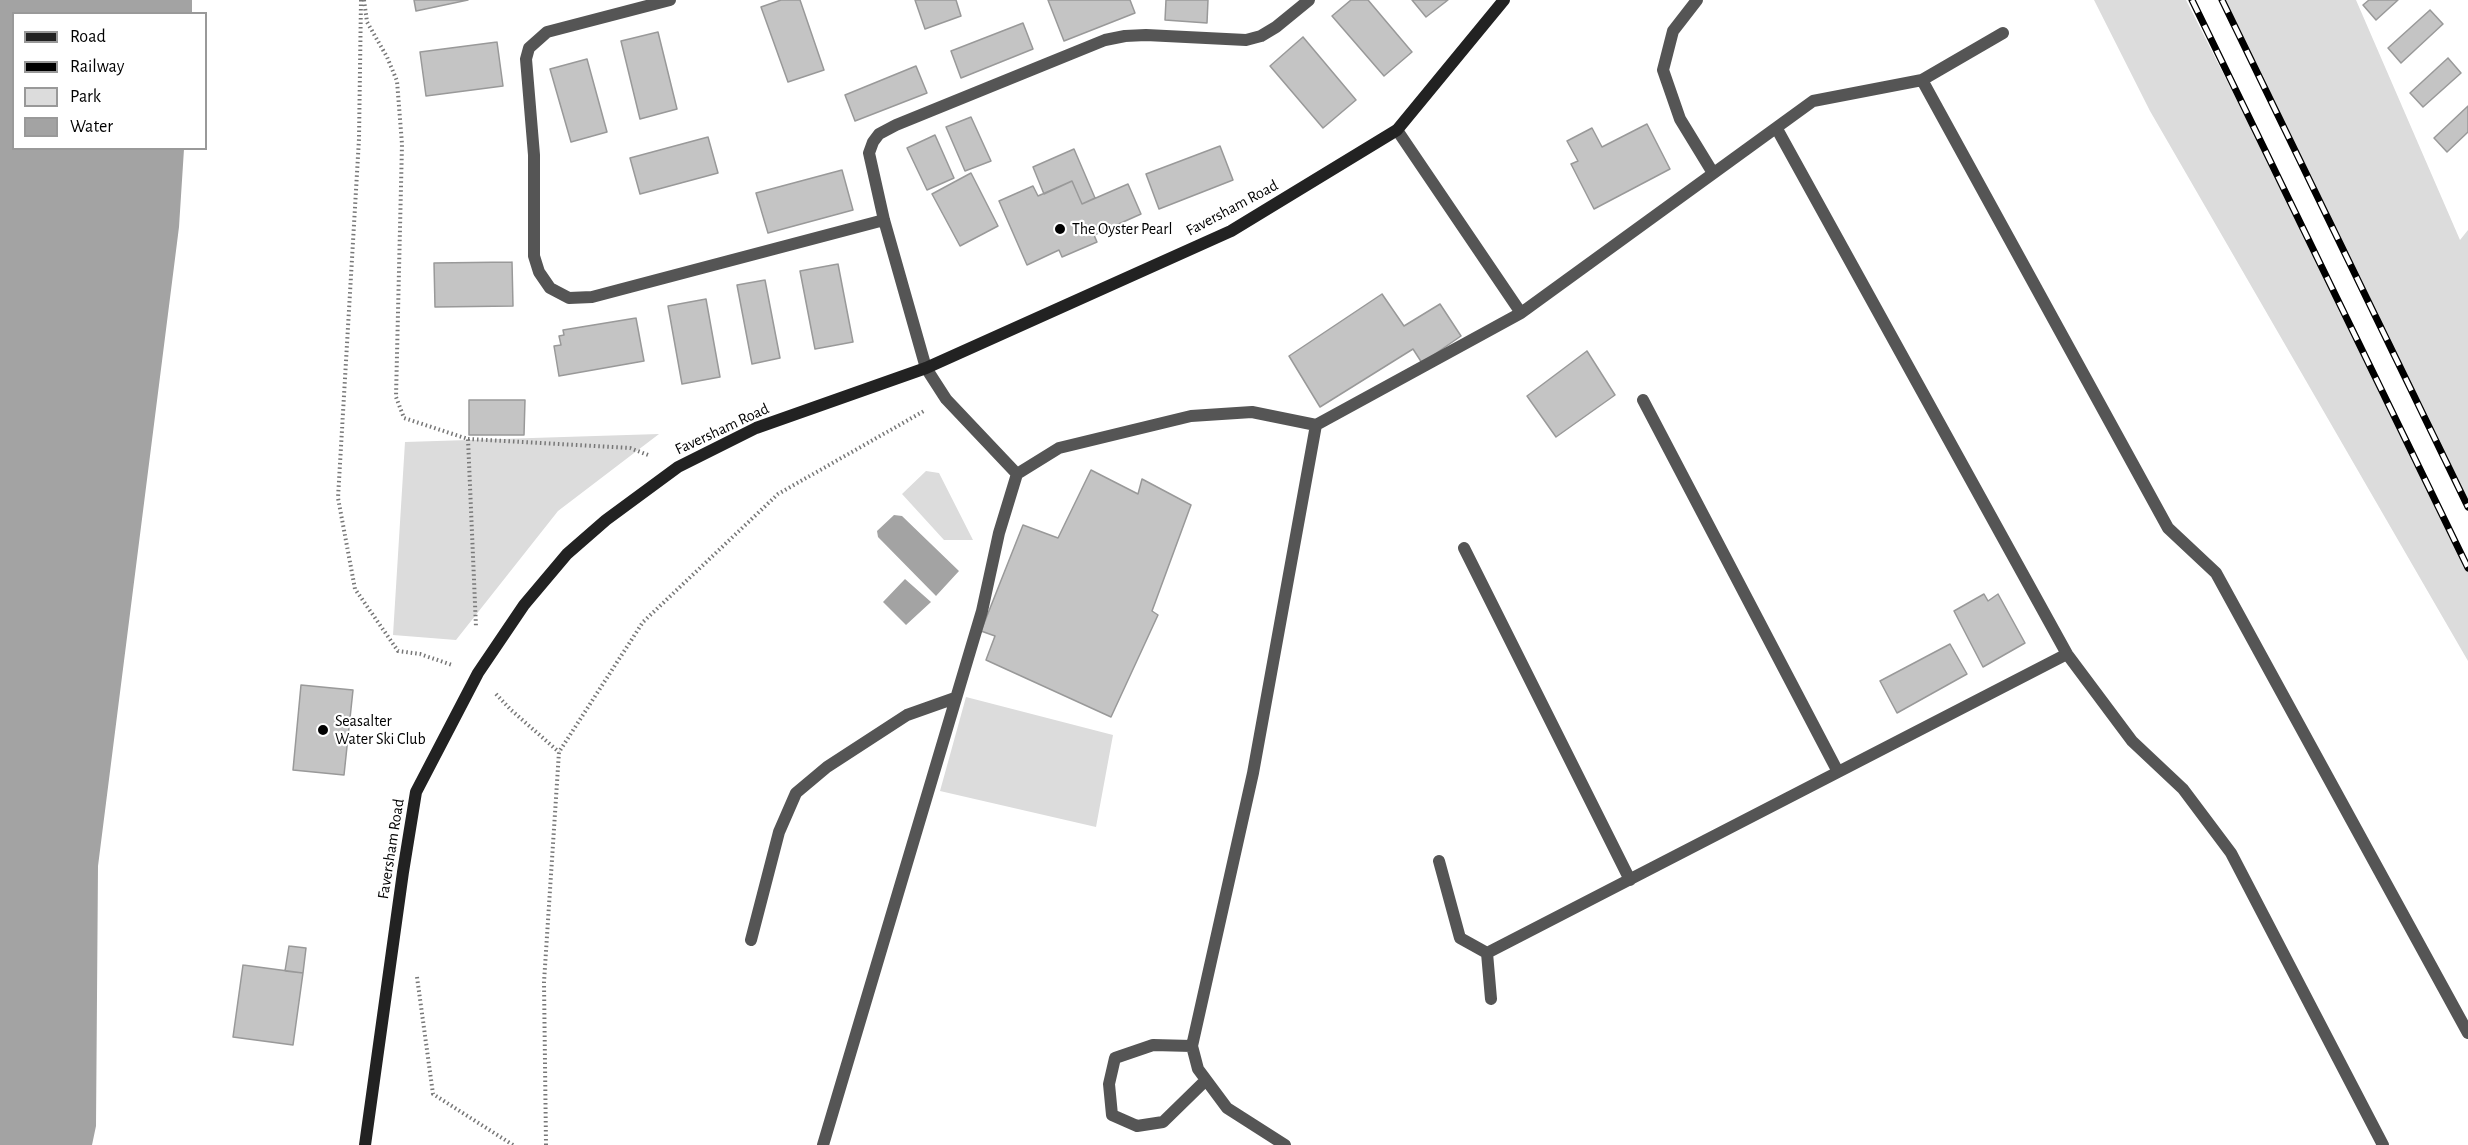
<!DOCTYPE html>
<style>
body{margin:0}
#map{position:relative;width:2468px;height:1145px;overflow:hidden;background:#fff;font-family:"Alegreya Sans",sans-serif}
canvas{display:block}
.legend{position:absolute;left:12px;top:12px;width:195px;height:138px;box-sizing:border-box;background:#fff;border:2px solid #999;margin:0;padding:8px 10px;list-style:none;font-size:18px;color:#000}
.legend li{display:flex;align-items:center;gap:12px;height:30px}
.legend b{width:30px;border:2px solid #999}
</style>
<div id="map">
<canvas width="2468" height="1145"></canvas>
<ul class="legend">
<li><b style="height:8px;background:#222"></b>Road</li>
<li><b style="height:8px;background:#000"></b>Railway</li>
<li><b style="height:16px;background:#dcdcdc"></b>Park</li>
<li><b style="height:16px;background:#a3a3a3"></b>Water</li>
</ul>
</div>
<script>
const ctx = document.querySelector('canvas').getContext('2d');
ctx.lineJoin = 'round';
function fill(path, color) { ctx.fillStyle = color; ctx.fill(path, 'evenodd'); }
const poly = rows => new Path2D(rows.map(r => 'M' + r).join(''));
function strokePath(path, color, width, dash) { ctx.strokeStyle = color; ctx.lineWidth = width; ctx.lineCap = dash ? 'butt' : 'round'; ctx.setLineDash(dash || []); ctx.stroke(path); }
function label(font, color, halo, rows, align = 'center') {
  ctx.font = font + ' "Alegreya Sans",sans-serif'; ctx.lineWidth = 4.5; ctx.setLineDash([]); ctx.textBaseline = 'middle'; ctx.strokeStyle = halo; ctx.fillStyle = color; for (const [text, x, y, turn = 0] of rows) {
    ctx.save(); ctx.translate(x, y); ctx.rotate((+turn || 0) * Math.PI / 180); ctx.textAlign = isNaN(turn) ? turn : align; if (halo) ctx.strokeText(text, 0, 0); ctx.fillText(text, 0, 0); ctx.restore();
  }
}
fill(poly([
 [2094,0,2186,0,2329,282,2468,568,2468,661,2150,111],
 [2222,0,2356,0,2460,240,2468,230,2468,507],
 [659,434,558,511,456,640,393,635,405,442],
 [926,471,939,473,973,540,944,540,902,494],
 [966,697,1113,735,1096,827,940,791]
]), '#dcdcdc');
fill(poly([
 [0,0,192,0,192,13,14,14,14,148,184,149,179,227,98,866,96,1126,92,1145,0,1145],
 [894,515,902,516,959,571,936,596,878,537,877,531],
 [905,579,931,602,906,625,883,602]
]), '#a3a3a3');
const building = poly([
 [414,0,468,0,416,11,414,0],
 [781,0,800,0,824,70,788,82,761,7,781,0],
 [915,0,956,0,961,16,925,29,915,0],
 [1048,0,1130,0,1135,13,1064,41,1048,0],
 [1166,0,1208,0,1207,23,1165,20,1166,0],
 [1351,0,1368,0,1412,52,1384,76,1332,16,1351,0],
 [1412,0,1448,0,1426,17,1412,0],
 [2369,0,2398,0,2376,20,2363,5,2369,0],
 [2430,10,2443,24,2401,63,2388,48,2430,10],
 [1023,23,1033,49,961,78,951,51,1023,23],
 [658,32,677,109,640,119,621,41,658,32],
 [1303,37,1356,100,1323,128,1270,66,1303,37],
 [497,42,503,86,426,96,420,52,497,42],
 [2448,58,2461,73,2423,107,2410,93,2448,58],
 [587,59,607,132,571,142,550,69,587,59],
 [916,66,927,93,855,121,845,95,916,66],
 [2468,106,2468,132,2447,152,2434,138,2468,106],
 [971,117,991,161,965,171,946,127,971,117],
 [1647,124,1670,169,1594,209,1571,164,1578,161,1567,141,1592,128,1602,147,1647,124],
 [935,135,954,178,927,190,907,148,935,135],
 [708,137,718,173,640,194,630,158,708,137],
 [1220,146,1233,180,1159,209,1146,174,1220,146],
 [1074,149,1095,198,1082,204,1072,181,1044,194,1033,167,1074,149],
 [842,170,853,210,768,233,756,193,842,170],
 [971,173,998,226,960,246,932,194,971,173],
 [1072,181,1082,204,1128,184,1141,214,1094,235,1097,242,1062,257,1059,250,1027,265,999,201,1033,186,1038,196,1072,181],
 [512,262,513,306,435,307,434,263,512,262],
 [838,264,853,342,815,349,800,271,838,264],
 [765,280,780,358,752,364,737,285,765,280],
 [1382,294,1404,326,1440,304,1461,336,1422,363,1413,349,1320,407,1289,356,1382,294],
 [706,299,720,377,682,384,668,306,706,299],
 [636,318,644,361,559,376,554,346,561,345,559,336,564,335,563,330,636,318],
 [1587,351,1615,395,1556,437,1527,396,1587,351],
 [469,400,525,400,524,435,469,435,469,400],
 [1091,470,1138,494,1142,479,1191,505,1152,611,1158,615,1111,717,986,660,995,636,981,631,1023,525,1058,538,1091,470],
 [1984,594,1988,601,1998,594,2025,643,1983,667,1954,611,1984,594],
 [1950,644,1967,674,1897,713,1880,681,1950,644],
 [301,685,353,690,344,775,293,770,301,685],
 [289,946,306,948,303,973,285,971,289,946],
 [243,965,303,973,293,1045,233,1037,243,965]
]);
fill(building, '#c4c4c4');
strokePath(building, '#999', 1.5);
strokePath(poly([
 [361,0,359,139,338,498,355,589,398,651,420,654,452,665],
 [364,0,367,22,387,57,397,81,402,144,396,397,404,418,468,439,476,627],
 [468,439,630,448,648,455],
 [496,694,511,710,559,752],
 [417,977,433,1094,513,1145],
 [546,1145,544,982,559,752,643,622,778,494,924,411]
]), '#777', 4, [1.5, 3]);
strokePath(poly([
 [670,0,547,32,529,48,526,59,534,155,534,256,539,272,550,288,569,298,592,297,884,220],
 [1697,0,1673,31,1663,70,1680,119,1713,173],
 [1922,80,2168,528,2216,573,2468,1033],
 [1777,129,2067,654,2132,741,2183,789,2231,853,2383,1145],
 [1397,130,1521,313],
 [1643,400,1838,772],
 [1017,474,946,399,926,368,884,220,869,153,873,142,879,134,896,125,1105,40,1125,36,1146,35,1246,40,1261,36,1276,27,1309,0],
 [1464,548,1630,880],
 [1439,861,1460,938,1487,953,2067,654],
 [751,940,779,832,796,793,827,767,907,715,955,698],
 [1487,953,1491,999],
 [1192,1046,1153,1045,1115,1058,1109,1084,1112,1115,1137,1126,1163,1122,1206,1080],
 [823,1145,982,611,999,533,1017,474,1059,448,1191,416,1252,412,1316,425,1521,313,1813,101,1922,80,2003,33],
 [1285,1145,1227,1108,1198,1069,1192,1046,1253,773,1316,425]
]), '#555', 12);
strokePath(poly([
 [365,1145,403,872,416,792,478,673,524,605,567,554,606,520,678,467,756,428,926,368,1231,231,1397,130,1504,0]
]), '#222', 12);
const rail = poly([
 [2192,0,2468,568],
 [2222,0,2468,507]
]);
strokePath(rail, '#000', 7);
strokePath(rail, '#fff', 4.5, [14]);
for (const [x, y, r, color] of [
 [1060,229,6,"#000"],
 [323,730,6,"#000"]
]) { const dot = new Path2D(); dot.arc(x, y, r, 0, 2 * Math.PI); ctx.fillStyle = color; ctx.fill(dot); strokePath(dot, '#fff', 2); }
label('16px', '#000', '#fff', [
 ["Faversham Road",1232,208,-28],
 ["Faversham Road",722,429,-25],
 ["Faversham Road",391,849,-81]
]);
label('16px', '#000', '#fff', [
 ["The Oyster Pearl",1072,229],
 ["Seasalter",335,721],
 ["Water Ski Club",335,739]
], 'left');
</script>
